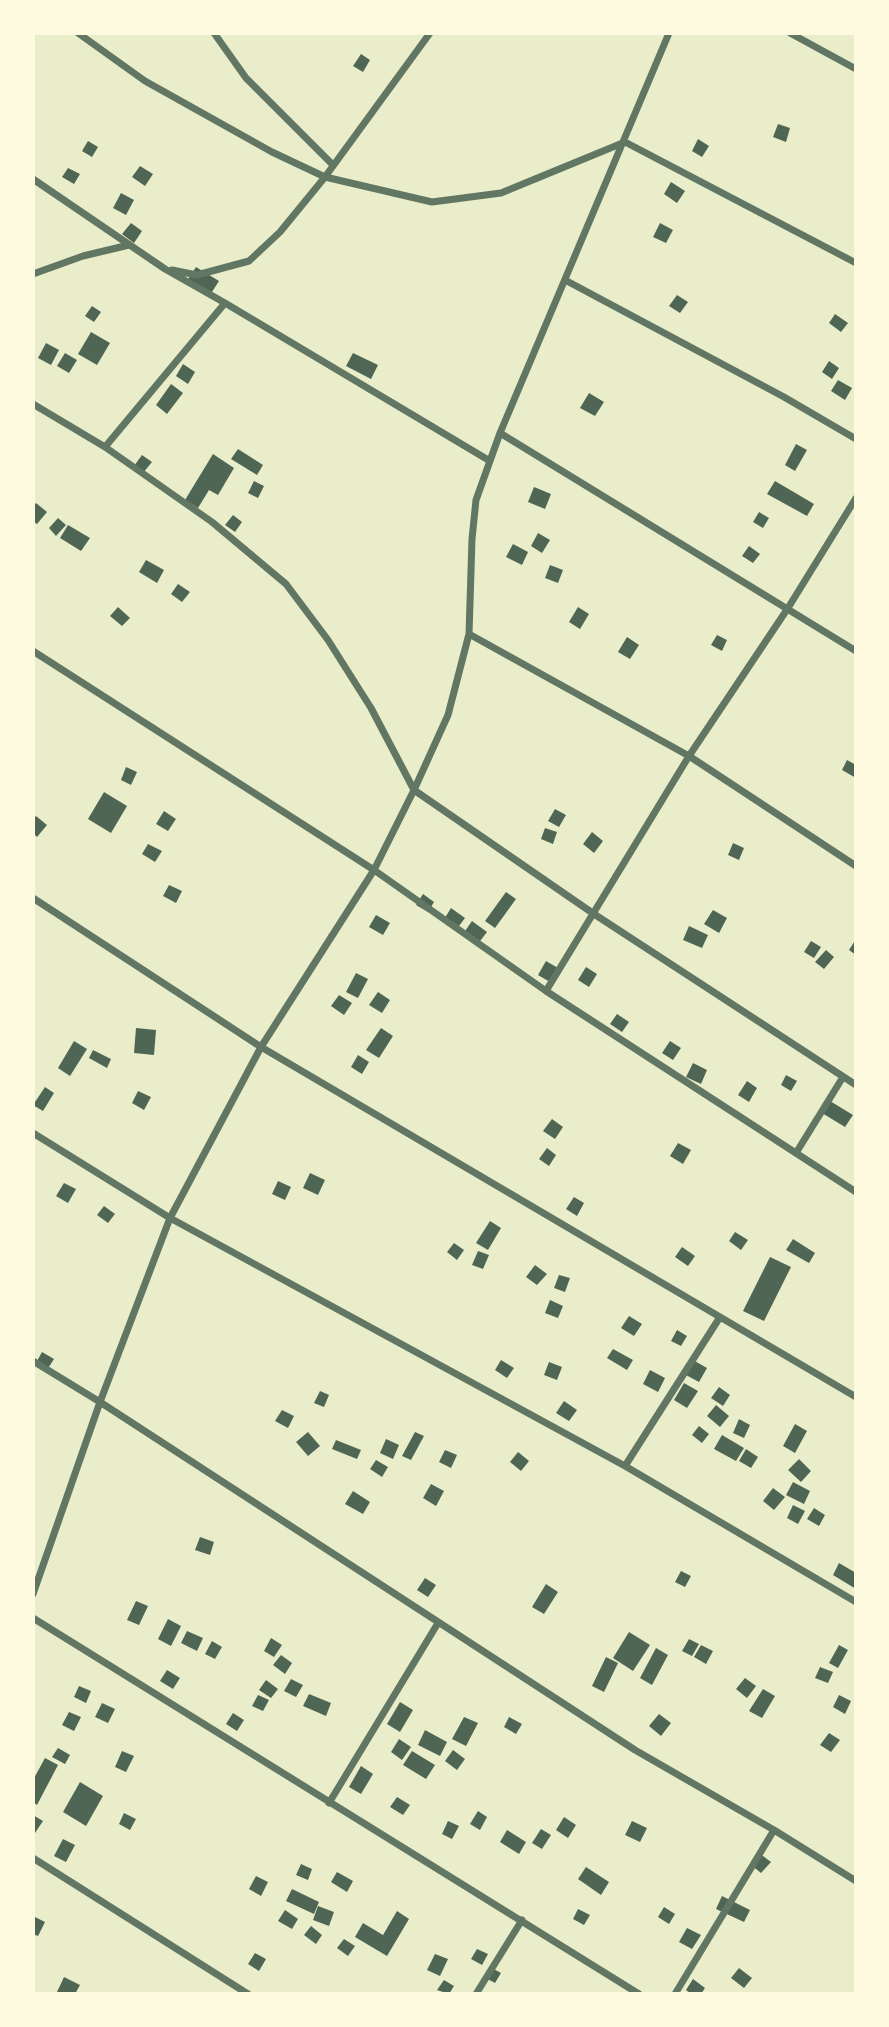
<!DOCTYPE html>
<style>
body{margin:0}
#map{position:relative;width:889px;height:2027px;overflow:hidden;background:#e9edc9;font-family:"Open Sans",sans-serif}
canvas{display:block}
.frame{position:absolute;inset:0;border:35px solid #fefae0;pointer-events:none}
</style>
<div id="map">
<canvas width="889" height="2027"></canvas>
<div class="frame"></div>
</div>
<script>
const ctx = document.querySelector('canvas').getContext('2d');
ctx.lineJoin = 'round';
function fill(path, color) { ctx.fillStyle = color; ctx.fill(path, 'evenodd'); }
const poly = rows => new Path2D(rows.map(r => 'M' + r).join(''));
function strokePath(path, color, width, dash) { ctx.strokeStyle = color; ctx.lineWidth = width; ctx.lineCap = dash ? 'butt' : 'round'; ctx.setLineDash(dash || []); ctx.stroke(path); }
fill(poly([
 [361,54,370,60,363,72,353,66],
 [778,124,790,128,786,142,773,137],
 [698,139,709,146,702,157,692,151],
 [88,141,98,147,92,157,82,151],
 [140,166,153,174,145,186,132,177],
 [68,168,80,174,74,184,62,177],
 [671,182,685,191,677,203,664,194],
 [121,193,134,200,126,215,113,208],
 [131,223,142,231,134,243,122,234],
 [660,223,673,230,666,243,653,237],
 [196,267,219,281,210,295,187,281],
 [677,295,688,302,680,313,669,306],
 [92,306,101,312,94,322,85,316],
 [835,314,848,323,841,332,829,323],
 [91,332,110,343,97,365,78,354],
 [46,343,59,350,51,365,38,358],
 [65,353,77,360,69,373,57,366],
 [353,353,378,365,371,379,346,366],
 [829,361,839,368,832,379,822,372],
 [183,364,195,372,188,384,176,376],
 [838,380,852,388,845,400,831,391],
 [171,384,183,393,167,414,156,405],
 [589,393,604,402,595,416,580,408],
 [796,444,807,450,795,471,785,465],
 [238,449,263,465,257,475,231,459],
 [213,454,234,468,218,495,209,490,198,508,185,500],
 [142,455,152,462,143,473,134,466],
 [254,481,264,486,258,498,248,493],
 [775,481,814,504,807,516,767,494],
 [534,487,551,494,545,509,528,502],
 [36,503,47,512,37,524,33,521,33,507],
 [759,512,769,518,763,528,753,522],
 [233,515,242,522,235,532,225,525],
 [58,518,66,525,56,536,49,528],
 [68,525,90,538,81,551,60,538],
 [538,533,550,540,542,553,531,546],
 [513,544,528,552,522,565,506,557],
 [749,546,760,554,753,563,742,556],
 [146,560,164,570,157,583,139,572],
 [550,565,563,570,558,583,545,578],
 [178,584,190,592,182,602,171,594],
 [118,607,130,618,122,626,110,616],
 [578,607,589,614,580,629,569,622],
 [717,635,727,640,722,651,711,645],
 [627,637,639,645,630,659,618,652],
 [847,760,856,765,856,778,842,770],
 [126,767,137,772,131,785,121,780],
 [104,792,127,806,111,833,88,819],
 [555,809,566,815,559,827,548,821],
 [164,811,176,819,168,831,156,824],
 [36,816,47,825,37,837,33,833,33,820],
 [545,828,557,832,553,844,541,839],
 [592,832,603,841,594,853,583,844],
 [733,843,744,848,739,860,728,855],
 [148,844,162,851,155,862,142,854],
 [169,885,182,891,176,903,163,896],
 [506,892,516,899,495,928,485,921],
 [423,894,434,902,428,912,416,905],
 [451,908,465,918,456,930,443,921],
 [713,910,727,918,719,933,704,924],
 [376,915,390,923,383,935,369,927],
 [472,921,487,932,477,945,463,934],
 [689,926,708,935,702,948,683,940],
 [856,939,856,955,849,950],
 [811,941,821,947,814,958,804,952],
 [826,950,834,957,824,969,815,962],
 [546,961,558,968,550,982,538,975],
 [586,967,597,974,589,987,578,980],
 [356,973,368,979,358,998,346,992],
 [378,992,390,1000,382,1013,369,1005],
 [339,995,352,1003,344,1015,331,1006],
 [617,1014,629,1022,622,1032,610,1024],
 [136,1028,156,1030,154,1055,134,1053],
 [381,1028,393,1036,379,1058,366,1050],
 [74,1041,87,1049,70,1076,58,1068],
 [670,1041,681,1048,673,1060,662,1053],
 [93,1050,111,1059,107,1068,89,1058],
 [358,1055,369,1062,362,1074,351,1067],
 [693,1063,707,1070,701,1084,686,1077],
 [786,1075,797,1081,791,1091,781,1085],
 [747,1081,757,1088,749,1102,738,1095],
 [45,1087,54,1093,43,1111,33,1105],
 [138,1091,151,1097,144,1110,132,1103],
 [830,1101,853,1115,845,1127,822,1113],
 [552,1119,563,1127,555,1139,543,1131],
 [678,1143,691,1150,683,1164,670,1156],
 [547,1148,556,1155,549,1166,539,1159],
 [310,1173,325,1180,318,1195,303,1188],
 [278,1181,291,1187,285,1200,272,1194],
 [64,1183,76,1189,68,1203,56,1196],
 [574,1197,584,1203,577,1216,566,1209],
 [104,1206,115,1214,108,1223,97,1215],
 [490,1221,501,1228,488,1250,476,1243],
 [735,1232,748,1240,741,1250,729,1241],
 [793,1239,815,1253,809,1263,786,1250],
 [454,1243,464,1250,457,1260,447,1252],
 [682,1247,695,1256,688,1266,675,1257],
 [478,1251,489,1255,483,1269,472,1265],
 [770,1257,791,1267,764,1321,743,1311],
 [535,1265,547,1274,537,1285,526,1277],
 [559,1275,570,1278,565,1292,554,1288],
 [550,1300,563,1306,558,1318,545,1313],
 [629,1316,642,1324,634,1336,621,1328],
 [677,1330,687,1336,681,1346,671,1341],
 [613,1349,633,1360,627,1370,607,1358],
 [42,1352,54,1359,47,1370,36,1363],
 [501,1360,514,1368,507,1378,495,1370],
 [693,1360,707,1368,699,1382,684,1374],
 [549,1362,562,1367,557,1380,544,1375],
 [650,1370,665,1378,658,1392,643,1384],
 [684,1383,698,1391,687,1408,674,1400],
 [719,1387,730,1395,723,1406,711,1398],
 [320,1391,329,1395,324,1407,314,1403],
 [564,1401,577,1410,569,1421,556,1413],
 [716,1405,729,1416,720,1427,707,1416],
 [282,1410,294,1416,288,1428,275,1421],
 [739,1419,750,1425,744,1438,733,1433],
 [795,1424,807,1431,795,1453,783,1446],
 [699,1426,709,1434,702,1443,692,1435],
 [308,1432,320,1446,308,1456,296,1442],
 [415,1432,424,1436,411,1460,402,1456],
 [722,1435,744,1448,736,1461,714,1449],
 [386,1439,399,1445,393,1459,380,1453],
 [336,1440,361,1450,357,1459,332,1449],
 [746,1449,758,1457,751,1468,739,1461],
 [445,1450,457,1455,451,1468,439,1462],
 [518,1452,529,1461,521,1471,510,1462],
 [799,1459,811,1471,801,1482,788,1470],
 [376,1460,388,1467,382,1477,370,1469],
 [793,1482,810,1491,804,1504,786,1495],
 [431,1484,444,1491,436,1506,423,1498],
 [773,1488,785,1497,774,1510,763,1501],
 [353,1491,370,1502,363,1514,345,1504],
 [793,1505,805,1511,798,1524,787,1518],
 [814,1508,825,1515,819,1526,807,1519],
 [200,1537,214,1542,210,1555,195,1550],
 [839,1563,856,1573,856,1589,833,1575],
 [681,1571,691,1576,685,1587,675,1582],
 [425,1578,436,1585,428,1597,417,1590],
 [546,1584,558,1592,544,1614,532,1607],
 [136,1601,148,1606,139,1625,127,1620],
 [168,1619,181,1626,171,1646,158,1639],
 [187,1631,203,1638,197,1651,181,1643],
 [629,1632,650,1645,633,1671,613,1658],
 [271,1638,282,1645,274,1657,264,1651],
 [689,1639,699,1644,692,1656,682,1651],
 [212,1641,222,1647,215,1659,205,1654],
 [701,1645,713,1651,706,1664,694,1657],
 [839,1645,848,1650,838,1668,829,1663],
 [656,1648,668,1655,652,1685,640,1678],
 [281,1655,292,1663,285,1674,273,1665],
 [606,1657,618,1663,604,1692,592,1686],
 [820,1667,833,1672,828,1683,815,1678],
 [167,1670,180,1678,173,1689,160,1681],
 [745,1678,756,1686,747,1698,736,1689],
 [291,1679,303,1685,296,1697,284,1691],
 [266,1680,278,1689,271,1698,259,1690],
 [79,1686,91,1691,86,1703,74,1697],
 [763,1689,775,1696,762,1718,749,1711],
 [309,1694,331,1703,326,1716,303,1706],
 [258,1695,269,1700,263,1711,252,1706],
 [839,1695,851,1701,845,1714,833,1707],
 [400,1702,413,1710,400,1732,387,1724],
 [102,1703,115,1709,108,1723,95,1717],
 [69,1712,81,1717,74,1731,62,1725],
 [233,1713,244,1720,237,1731,226,1724],
 [659,1714,671,1723,661,1736,649,1726],
 [464,1717,478,1723,466,1746,452,1739],
 [509,1717,522,1724,516,1734,504,1727],
 [425,1730,447,1742,440,1756,418,1745],
 [829,1733,840,1740,831,1752,820,1745],
 [399,1739,411,1747,402,1760,391,1752],
 [58,1748,70,1755,65,1764,52,1757],
 [453,1750,465,1759,457,1770,445,1761],
 [122,1751,134,1756,126,1772,115,1767],
 [412,1751,435,1765,426,1779,403,1765],
 [45,1758,58,1765,37,1805,33,1802,33,1780],
 [361,1766,373,1774,361,1794,349,1787],
 [80,1782,103,1796,86,1826,63,1812],
 [397,1797,410,1805,403,1815,390,1807],
 [478,1811,487,1817,480,1830,470,1824],
 [124,1813,136,1819,130,1830,119,1824],
 [33,1815,43,1821,35,1833,33,1832],
 [564,1817,576,1825,568,1838,556,1830],
 [448,1821,459,1826,452,1839,442,1834],
 [632,1821,647,1828,640,1842,625,1835],
 [541,1829,551,1835,542,1849,532,1843],
 [507,1830,526,1842,519,1854,500,1842],
 [63,1839,75,1845,66,1862,54,1856],
 [759,1853,771,1862,761,1873,750,1864],
 [301,1864,312,1869,308,1880,296,1875],
 [586,1867,609,1882,601,1895,578,1879],
 [337,1872,353,1881,347,1892,331,1882],
 [256,1876,268,1882,261,1896,249,1889],
 [292,1889,319,1902,314,1914,286,1901],
 [722,1896,750,1910,744,1922,716,1909],
 [318,1906,334,1912,329,1926,313,1920],
 [664,1907,675,1914,669,1924,658,1917],
 [578,1909,590,1915,584,1925,573,1919],
 [285,1910,298,1919,292,1929,278,1921],
 [397,1911,409,1919,387,1956,355,1937,363,1923,383,1935],
 [33,1916,45,1922,38,1936,33,1934],
 [311,1926,322,1935,316,1944,304,1935],
 [687,1928,701,1935,692,1949,679,1942],
 [344,1939,355,1946,348,1956,337,1948],
 [477,1949,488,1954,482,1965,471,1959],
 [255,1953,266,1959,259,1971,248,1964],
 [435,1954,448,1959,440,1976,427,1970],
 [490,1967,501,1973,495,1983,484,1977],
 [739,1968,752,1978,744,1988,731,1978],
 [64,1977,80,1985,75,1994,57,1992],
 [693,1979,705,1988,701,1994,691,1994,686,1990],
 [444,1980,454,1986,449,1994,437,1990]
]), '#4f6655');
strokePath(poly([
 [78,33,145,81,272,152,325,177,432,202,501,193,625,142,856,263],
 [214,33,246,78,333,165],
 [790,33,856,69],
 [33,179,165,269,225,303,490,461],
 [172,270,197,275,249,261,280,232,325,177,430,33],
 [33,274,83,256,129,245],
 [565,280,784,397,856,439],
 [33,404,105,447,212,522,286,584,328,640,371,708,414,790,594,914,856,1085],
 [500,433,856,651],
 [105,447,225,303],
 [469,634,689,756,856,866],
 [33,651,374,870,546,991,856,1192],
 [33,898,261,1047,856,1397],
 [546,991,689,756,788,608,856,498],
 [33,1133,170,1218,625,1466,856,1602],
 [796,1153,843,1077],
 [33,1361,100,1402,635,1750,774,1830,856,1881],
 [625,1466,720,1317],
 [33,1594,100,1402,170,1218,261,1047,374,870,414,790,448,715,469,634,472,539,476,500,500,433,669,33],
 [33,1618,639,1994],
 [329,1803,438,1623],
 [33,1858,248,1994],
 [476,1994,522,1920],
 [675,1994,774,1830]
]), '#617663', 7);
</script>
